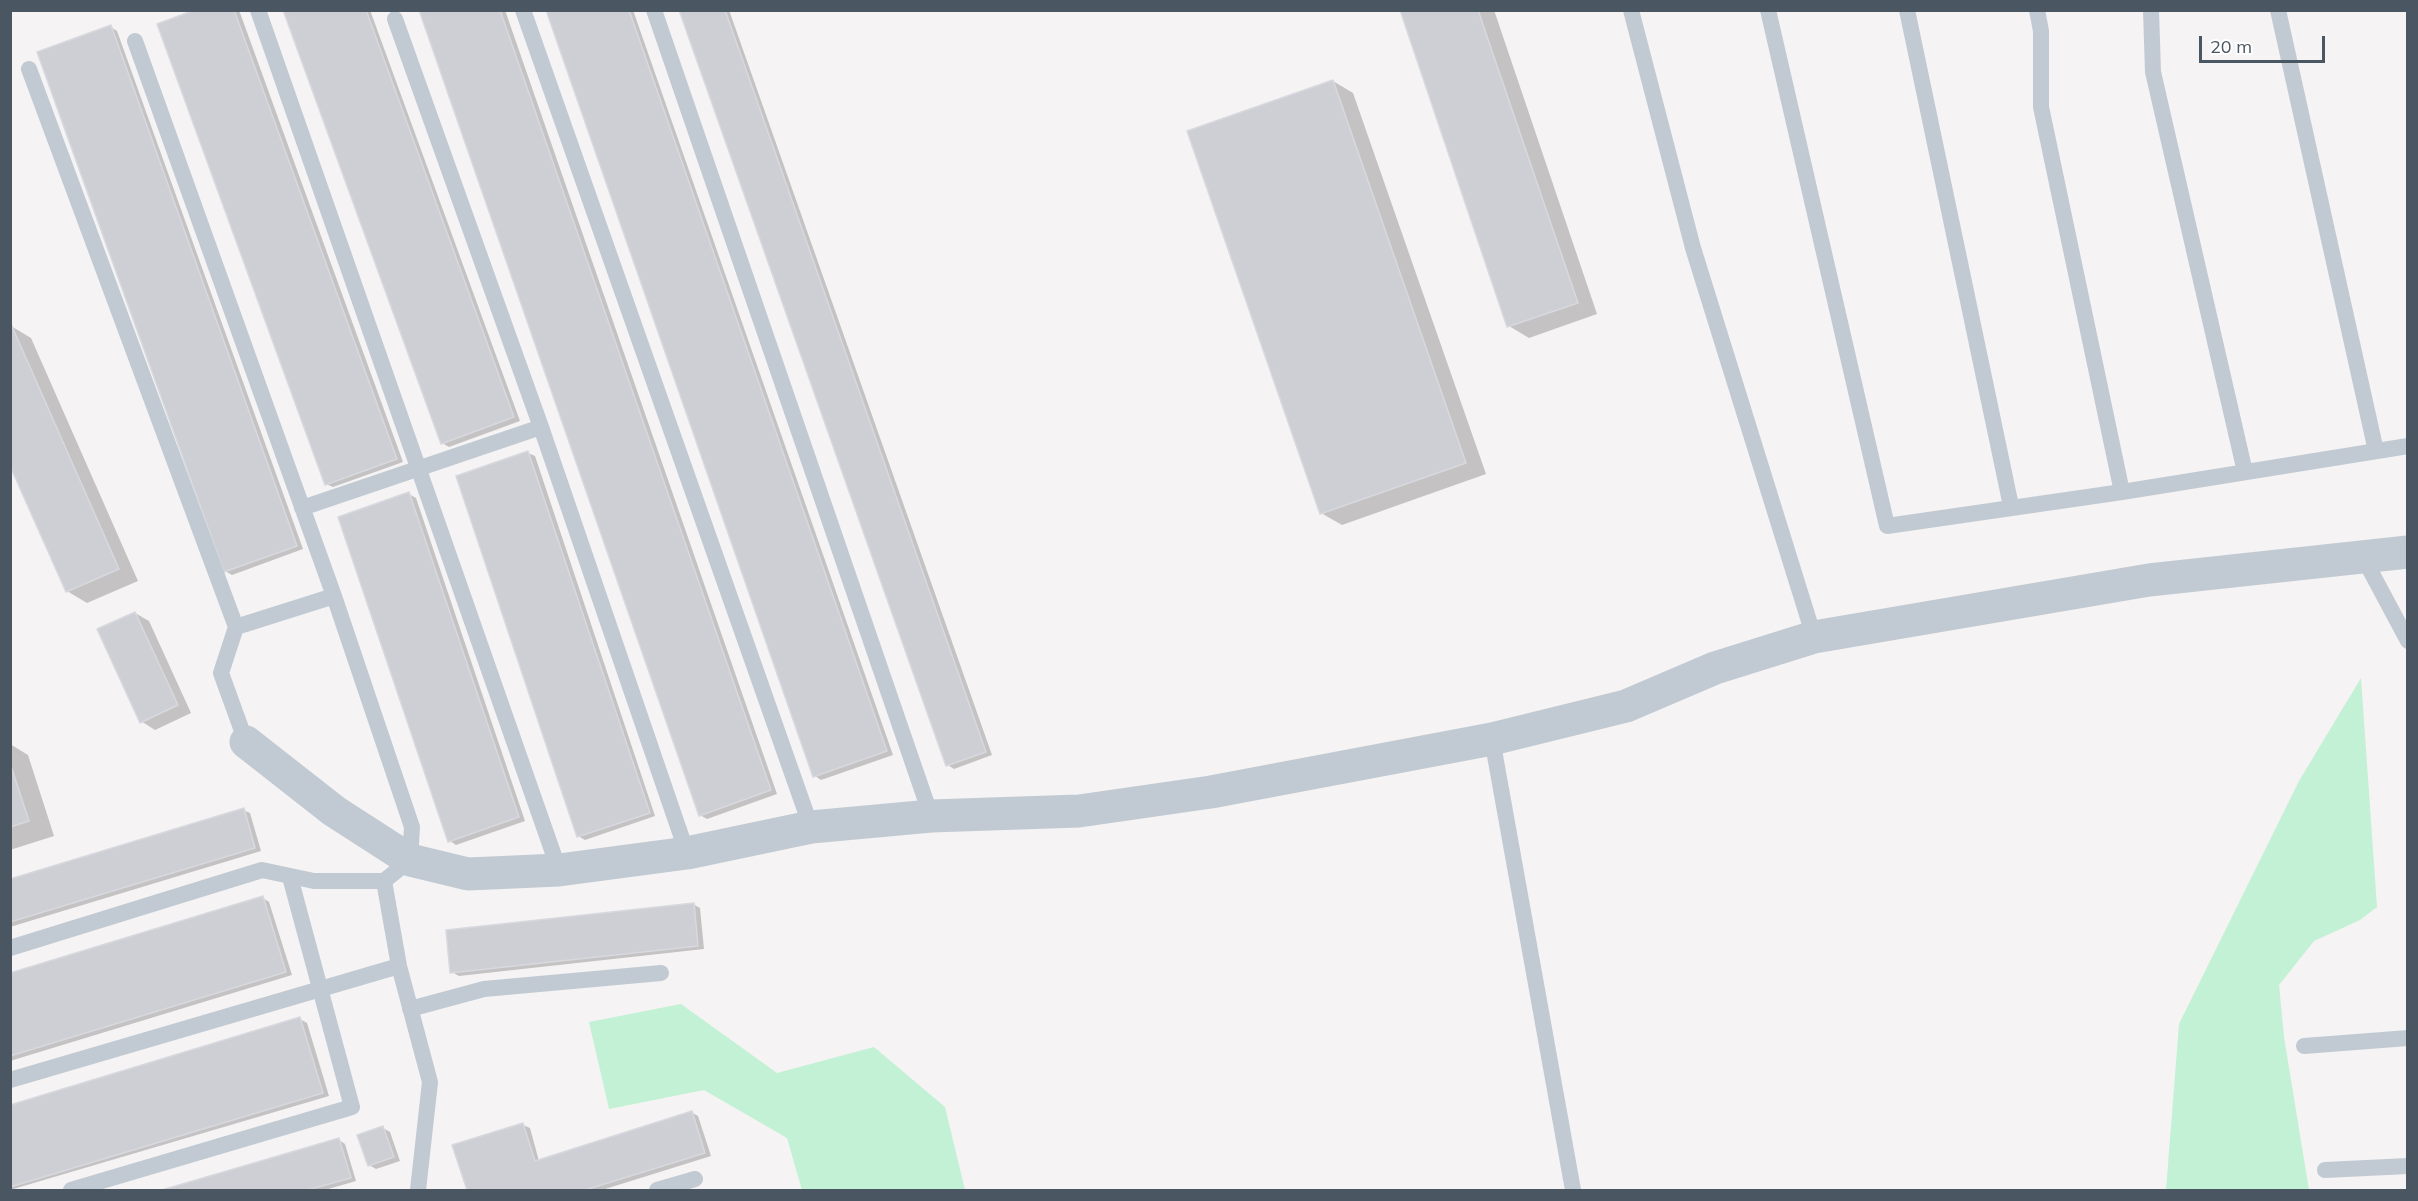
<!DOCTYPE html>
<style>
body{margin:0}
#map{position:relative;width:2418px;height:1201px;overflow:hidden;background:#f5f3f3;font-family:Mulish,sans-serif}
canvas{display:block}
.frame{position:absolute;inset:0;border:12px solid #4a5661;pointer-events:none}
.scale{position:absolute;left:2199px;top:36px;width:126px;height:27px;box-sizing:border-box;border:3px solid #4a5661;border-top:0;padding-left:8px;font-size:18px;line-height:21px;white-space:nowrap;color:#4a5661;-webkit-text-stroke:4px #fff;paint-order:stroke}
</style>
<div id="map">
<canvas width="2418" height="1201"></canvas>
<div class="frame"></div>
<div class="scale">20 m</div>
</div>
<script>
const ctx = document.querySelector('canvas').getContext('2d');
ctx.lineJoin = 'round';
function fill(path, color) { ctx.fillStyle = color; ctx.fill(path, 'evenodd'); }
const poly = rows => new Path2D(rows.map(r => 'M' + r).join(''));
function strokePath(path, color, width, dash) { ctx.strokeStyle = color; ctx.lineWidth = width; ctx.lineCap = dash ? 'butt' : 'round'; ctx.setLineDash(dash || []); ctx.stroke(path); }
fill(poly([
 [2361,678,2377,907,2360,920,2314,941,2279,985,2284,1037,2309,1190,2166,1190,2179,1024,2299,781],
 [681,1004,777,1073,874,1047,945,1107,965,1190,802,1190,787,1138,704,1090,609,1109,589,1022]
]), '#c3f1d5');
fill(poly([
 [199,10,239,10,403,462,333,487,326,484],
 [285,10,370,10,520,421,449,447,442,443],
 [421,10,505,10,777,794,707,819,700,815],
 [548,10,633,10,893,755,821,780,815,776],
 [681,10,729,10,992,755,954,769,948,765],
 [1401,10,1494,10,1597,314,1529,338,1509,326],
 [111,27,117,31,303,549,232,575,225,571],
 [1333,81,1353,93,1486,474,1342,525,1321,513],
 [11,326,31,338,138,581,87,603,67,591,10,462],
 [528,453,535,456,655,816,585,840,578,836],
 [409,494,416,498,525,821,456,845,450,841],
 [135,613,149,621,191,713,155,730,141,721],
 [10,744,28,755,54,836,10,850],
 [243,810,250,813,261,851,10,927,10,880],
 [263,898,269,902,292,975,10,1061,10,975],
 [693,904,700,908,704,949,459,976,452,972],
 [300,1019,307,1023,329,1096,10,1190,10,1106],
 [691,1112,698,1116,711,1156,602,1190,468,1190,454,1146,523,1125,530,1128,539,1161],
 [383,1128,390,1132,400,1161,376,1169,369,1165],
 [339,1140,345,1144,356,1181,325,1190,167,1190]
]), '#0003');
const building = poly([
 [195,10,234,10,397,459,325,485,157,24,195,10],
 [283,10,366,10,514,417,441,444,283,10],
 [419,10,500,10,771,790,699,816,419,10],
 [546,10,629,10,887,751,813,777,546,10],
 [679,10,725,10,986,752,946,766,679,10],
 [1400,10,1478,10,1578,303,1507,327,1400,10],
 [111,25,297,546,224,572,37,52,111,25],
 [1333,80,1466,463,1320,514,1187,131,1333,80],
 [11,324,119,569,66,592,10,466,11,324],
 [528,451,650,813,577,837,456,476,528,451],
 [409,492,519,817,448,842,338,517,409,492],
 [135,612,178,705,140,723,97,629,135,612],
 [10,763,29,821,10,827,10,763],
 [244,808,255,848,10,922,10,879,244,808],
 [263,896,286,972,10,1056,10,973,263,896],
 [694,903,698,946,450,973,446,930,694,903],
 [300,1017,323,1093,10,1187,10,1105,300,1017],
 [692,1111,705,1153,585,1190,467,1190,452,1145,523,1123,535,1161,692,1111],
 [383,1126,394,1157,368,1166,357,1135,383,1126],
 [339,1138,351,1178,307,1190,162,1190,339,1138]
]);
fill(building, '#cdcfd5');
strokePath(building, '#d7d9de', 1.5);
strokePath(poly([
 [258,10,559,870],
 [523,10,811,827],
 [654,10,931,816],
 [1631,10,1693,248,1814,637],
 [1768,10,1887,526,2122,492,2408,446],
 [1907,10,2011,506],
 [2037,10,2041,31,2041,107,2122,492],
 [2151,10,2153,72,2245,472],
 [2278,10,2376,451],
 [395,19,541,427,687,853],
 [29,69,236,627,334,596],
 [302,508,541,427],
 [2362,555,2408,641],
 [236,627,221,673,246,742],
 [1492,739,1573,1190],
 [384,881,399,966,430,1082,418,1190],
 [10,948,262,870,314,881,384,881,410,860,412,827,334,596,135,41],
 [410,1009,484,989,661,973],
 [2304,1046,2408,1038],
 [10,1080,399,966],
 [2325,1170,2408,1166],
 [71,1190,352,1107,290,877],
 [657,1190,695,1179]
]), '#c1cad2', 16);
strokePath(poly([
 [246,742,334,811,410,860,468,874,559,870,687,853,811,827,931,816,1079,811,1211,792,1492,739,1626,706,1715,668,1814,637,2149,580,2408,552]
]), '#c1cad2', 33);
</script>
